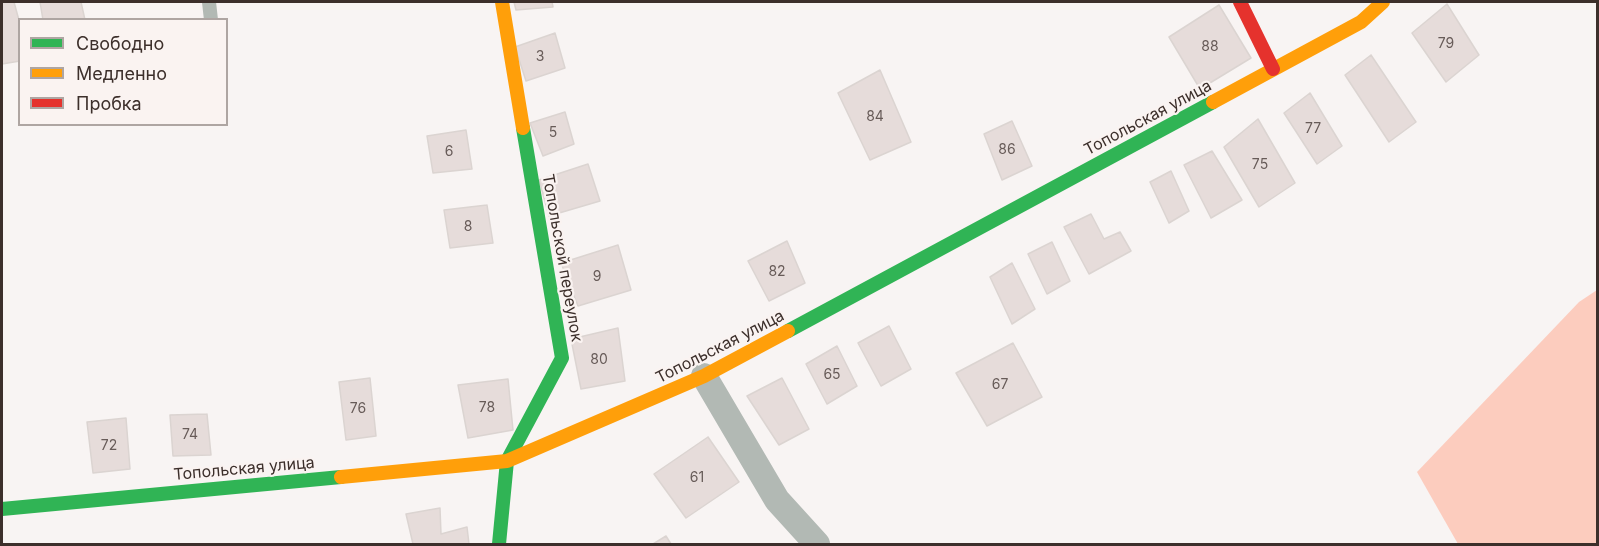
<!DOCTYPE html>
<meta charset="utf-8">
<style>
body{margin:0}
#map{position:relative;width:1599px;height:546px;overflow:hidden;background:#f8f4f3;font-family:Inter,sans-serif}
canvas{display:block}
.frame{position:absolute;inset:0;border:3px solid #3c2f2b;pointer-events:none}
.legend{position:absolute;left:18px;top:18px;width:210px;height:108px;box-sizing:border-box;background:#faf3f1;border:2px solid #aea5a2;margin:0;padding:8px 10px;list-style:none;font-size:18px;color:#3c2f2b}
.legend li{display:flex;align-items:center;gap:12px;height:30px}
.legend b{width:30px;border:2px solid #aea5a2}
</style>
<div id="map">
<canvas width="1599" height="546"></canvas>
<div class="frame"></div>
<ul class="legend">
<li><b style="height:8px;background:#30b455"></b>Свободно</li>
<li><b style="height:8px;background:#ff9f0a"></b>Медленно</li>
<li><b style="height:8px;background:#e5322d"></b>Пробка</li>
</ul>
</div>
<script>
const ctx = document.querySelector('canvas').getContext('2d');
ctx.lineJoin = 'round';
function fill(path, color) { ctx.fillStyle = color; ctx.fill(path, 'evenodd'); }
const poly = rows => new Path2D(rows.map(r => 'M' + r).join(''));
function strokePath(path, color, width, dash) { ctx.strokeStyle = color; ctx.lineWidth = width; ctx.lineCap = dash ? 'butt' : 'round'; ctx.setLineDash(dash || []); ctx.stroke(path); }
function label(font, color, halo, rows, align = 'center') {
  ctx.font = font + ' Inter,sans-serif'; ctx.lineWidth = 4.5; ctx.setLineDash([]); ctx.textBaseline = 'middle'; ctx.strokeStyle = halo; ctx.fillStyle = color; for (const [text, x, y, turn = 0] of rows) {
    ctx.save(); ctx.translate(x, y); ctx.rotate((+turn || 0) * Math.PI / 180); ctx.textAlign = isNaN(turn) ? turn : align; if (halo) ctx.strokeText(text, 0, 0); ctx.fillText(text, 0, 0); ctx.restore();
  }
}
fill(poly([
 [1597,290,1597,544,1458,544,1417,472,1579,302]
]), '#fcccbe');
const building = poly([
 [2,2,14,2,20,24,20,61,2,64,2,2],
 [40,2,81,2,85,20,43,20,40,2],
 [514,2,552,2,553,7,516,10,514,2],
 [1447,4,1479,55,1446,82,1412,33,1447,4],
 [1219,5,1251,58,1200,89,1169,37,1219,5],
 [555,33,565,68,526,81,515,47,555,33],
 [1371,55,1416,122,1389,142,1345,75,1371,55],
 [880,70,911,142,870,160,838,93,880,70],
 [1310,93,1342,146,1317,164,1284,113,1310,93],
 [565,112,574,144,543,156,530,123,565,112],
 [1258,119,1295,183,1259,207,1224,147,1258,119],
 [1012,121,1032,166,1002,180,984,134,1012,121],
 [466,130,472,169,433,173,427,136,466,130],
 [1212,151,1242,200,1211,218,1184,165,1212,151],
 [588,164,600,201,549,216,539,180,588,164],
 [1171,171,1189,211,1169,223,1150,182,1171,171],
 [487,205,493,243,450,248,444,210,487,205],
 [1091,214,1104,239,1120,232,1131,251,1089,274,1064,227,1091,214],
 [787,241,805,283,769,301,748,261,787,241],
 [1052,242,1070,281,1047,294,1028,254,1052,242],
 [618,245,631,290,578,306,561,263,618,245],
 [1012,263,1035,309,1012,324,990,277,1012,263],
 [889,326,911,369,881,386,858,343,889,326],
 [618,328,625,381,581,389,571,339,618,328],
 [1013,343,1042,397,987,426,956,373,1013,343],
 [837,346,857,386,827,404,806,364,837,346],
 [370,378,376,436,346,440,339,382,370,378],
 [782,378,809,429,779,445,747,396,782,378],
 [508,379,513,430,468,438,458,385,508,379],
 [207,414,211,455,173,456,170,415,207,414],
 [126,418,130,469,93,473,87,422,126,418],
 [708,437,739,482,686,518,654,474,708,437],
 [440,508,441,534,467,527,469,544,413,544,406,514,440,508],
 [666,536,671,544,653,544,666,536]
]);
fill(building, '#e6dcda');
strokePath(building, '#dbd4d1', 1.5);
strokePath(poly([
 [209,2,211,20]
]), '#b2b9b4', 14);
strokePath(poly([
 [704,376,777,500,817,544]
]), '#b2b9b4', 26);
strokePath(poly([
 [788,331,1213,102],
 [2,509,341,477],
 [499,544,507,461,562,358,523,128]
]), '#30b455', 14);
strokePath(poly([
 [502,2,523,128],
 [1213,102,1361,22,1383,2],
 [341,477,507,461,704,376,788,331]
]), '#ff9f0a', 14);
strokePath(poly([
 [1240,2,1273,69]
]), '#e5322d', 14);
label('14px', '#675b58', null, [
 ["79",1446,44],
 ["88",1210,47],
 ["3",540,57],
 ["84",875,117],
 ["77",1313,129],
 ["5",553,133],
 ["86",1007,150],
 ["6",449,152],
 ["75",1260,165],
 ["8",468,227],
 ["82",777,272],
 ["9",597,277],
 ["80",599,360],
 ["65",832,375],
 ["67",1000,385],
 ["78",487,408],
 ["76",358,409],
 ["74",190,435],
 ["72",109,446],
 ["61",697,478]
]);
label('16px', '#3c2f2b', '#faf3f1', [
 ["Топольская улица",1148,118,-28],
 ["Топольской переулок",562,258,80],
 ["Топольская улица",720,347,-27],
 ["Топольская улица",244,469,-5]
]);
</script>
